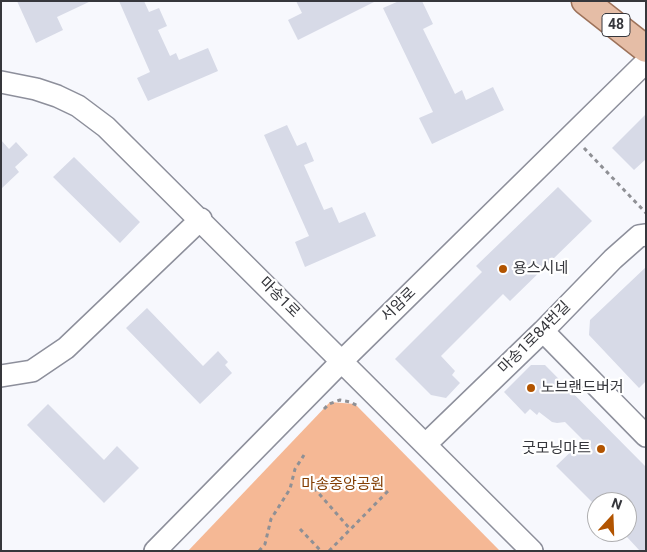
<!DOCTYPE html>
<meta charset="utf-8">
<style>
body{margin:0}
#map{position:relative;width:647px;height:552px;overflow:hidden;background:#f7f8fd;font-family:Roboto,sans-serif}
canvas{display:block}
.frame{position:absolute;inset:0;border:2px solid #36373c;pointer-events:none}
.north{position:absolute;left:587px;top:492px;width:50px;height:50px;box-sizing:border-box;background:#fff;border:1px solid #afafb1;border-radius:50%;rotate:20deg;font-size:14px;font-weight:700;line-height:20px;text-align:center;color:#36373c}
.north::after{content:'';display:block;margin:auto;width:18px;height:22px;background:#b25400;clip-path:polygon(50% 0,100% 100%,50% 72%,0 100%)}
</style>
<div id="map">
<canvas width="647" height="552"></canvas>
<div class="frame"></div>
<div class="north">N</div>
</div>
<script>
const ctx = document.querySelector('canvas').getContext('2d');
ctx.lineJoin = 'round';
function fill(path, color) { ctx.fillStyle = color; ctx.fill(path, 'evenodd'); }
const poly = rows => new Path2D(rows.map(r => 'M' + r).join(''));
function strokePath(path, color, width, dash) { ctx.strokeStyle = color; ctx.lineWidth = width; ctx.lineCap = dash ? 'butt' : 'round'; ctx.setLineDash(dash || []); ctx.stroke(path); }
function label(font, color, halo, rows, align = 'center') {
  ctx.font = font + ' Roboto,"Noto Sans KR",sans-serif'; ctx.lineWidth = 4.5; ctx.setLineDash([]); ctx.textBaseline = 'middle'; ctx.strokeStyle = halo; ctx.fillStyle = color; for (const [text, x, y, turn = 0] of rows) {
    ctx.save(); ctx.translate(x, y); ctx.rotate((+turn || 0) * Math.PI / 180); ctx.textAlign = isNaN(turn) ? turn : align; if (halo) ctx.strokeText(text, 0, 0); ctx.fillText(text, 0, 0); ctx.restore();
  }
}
fill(poly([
 [330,402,355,404,500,551,188,551]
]), '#f5b895');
fill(poly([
 [17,1,91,1,57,17,63,30,36,43],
 [119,1,144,1,149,12,159,8,167,26,158,30,170,56,176,53,179,60,208,48,218,71,148,101,137,78,150,72],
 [296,1,376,1,298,40,288,20,302,13],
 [399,1,422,1,433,24,423,29,455,94,462,90,466,100,493,87,504,110,432,144,419,118,433,112,383,8],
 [646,114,646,159,634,170,612,148],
 [287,125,297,146,306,142,314,161,304,165,324,210,332,207,339,223,365,212,376,236,305,267,295,242,309,236,264,135],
 [1,140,9,149,16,142,28,155,15,167,19,172,1,189],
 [74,157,140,222,120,243,53,177],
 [558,187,592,221,510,301,503,294,441,356,455,371,452,375,460,383,446,398,431,395,395,359,482,272,476,266],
 [646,267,646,381,639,388,589,335,590,320],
 [147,308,203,366,218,351,228,362,225,365,232,373,200,404,126,328],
 [531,365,545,365,646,467,646,551,640,551,627,537,627,502,597,502,597,507,556,466,583,440,565,422,557,423,552,422,539,412,537,415,530,409,525,414,504,392],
 [48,404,104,460,117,446,139,468,104,503,27,425]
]), '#d7dae7');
const minor = poly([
 [1,82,36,89,57,96,78,106,106,127,532,551],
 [543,331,646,436],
 [1,376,32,371,66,348,201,219],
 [426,444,543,331,613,259,639,236,646,235],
 [155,551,342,361,646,62]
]);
const major = poly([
 [585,1,646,49]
]);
strokePath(minor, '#8d8f9b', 24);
strokePath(major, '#9d725a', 29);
strokePath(poly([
 [584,148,646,213],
 [324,409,329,404,340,400,350,402,358,406],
 [314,488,350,529],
 [300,529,321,551],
 [259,551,265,544,271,519,290,489,295,469,304,455],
 [329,551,390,489]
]), '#8f9095', 3, [4, 4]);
strokePath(minor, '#fff', 21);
strokePath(major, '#e5bda6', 26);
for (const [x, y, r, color] of [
 [503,269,5,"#b25400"],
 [531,388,5,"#b25400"],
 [601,449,5,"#b25400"]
]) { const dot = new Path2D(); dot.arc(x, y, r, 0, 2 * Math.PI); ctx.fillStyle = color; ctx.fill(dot); strokePath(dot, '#fff', 2); }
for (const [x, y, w] of [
 [616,25,28]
]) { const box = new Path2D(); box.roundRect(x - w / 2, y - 11.5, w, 23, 4); ctx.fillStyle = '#fff'; ctx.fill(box); strokePath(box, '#36373c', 1); }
label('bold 14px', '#36373c', null, [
 ["48",616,25]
]);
label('15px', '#36373c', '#fff', [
 ["용스시네",513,269],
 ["노브랜드버거",541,388],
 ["굿모닝마트",591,449,"right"]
], 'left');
label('15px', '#36373c', '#fff', [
 ["마송1로",279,298,45],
 ["서암로",399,305,-44],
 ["마송1로84번길",535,338,-45]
]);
label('15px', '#833d02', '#fff', [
 ["마송중앙공원",343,485]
]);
</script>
